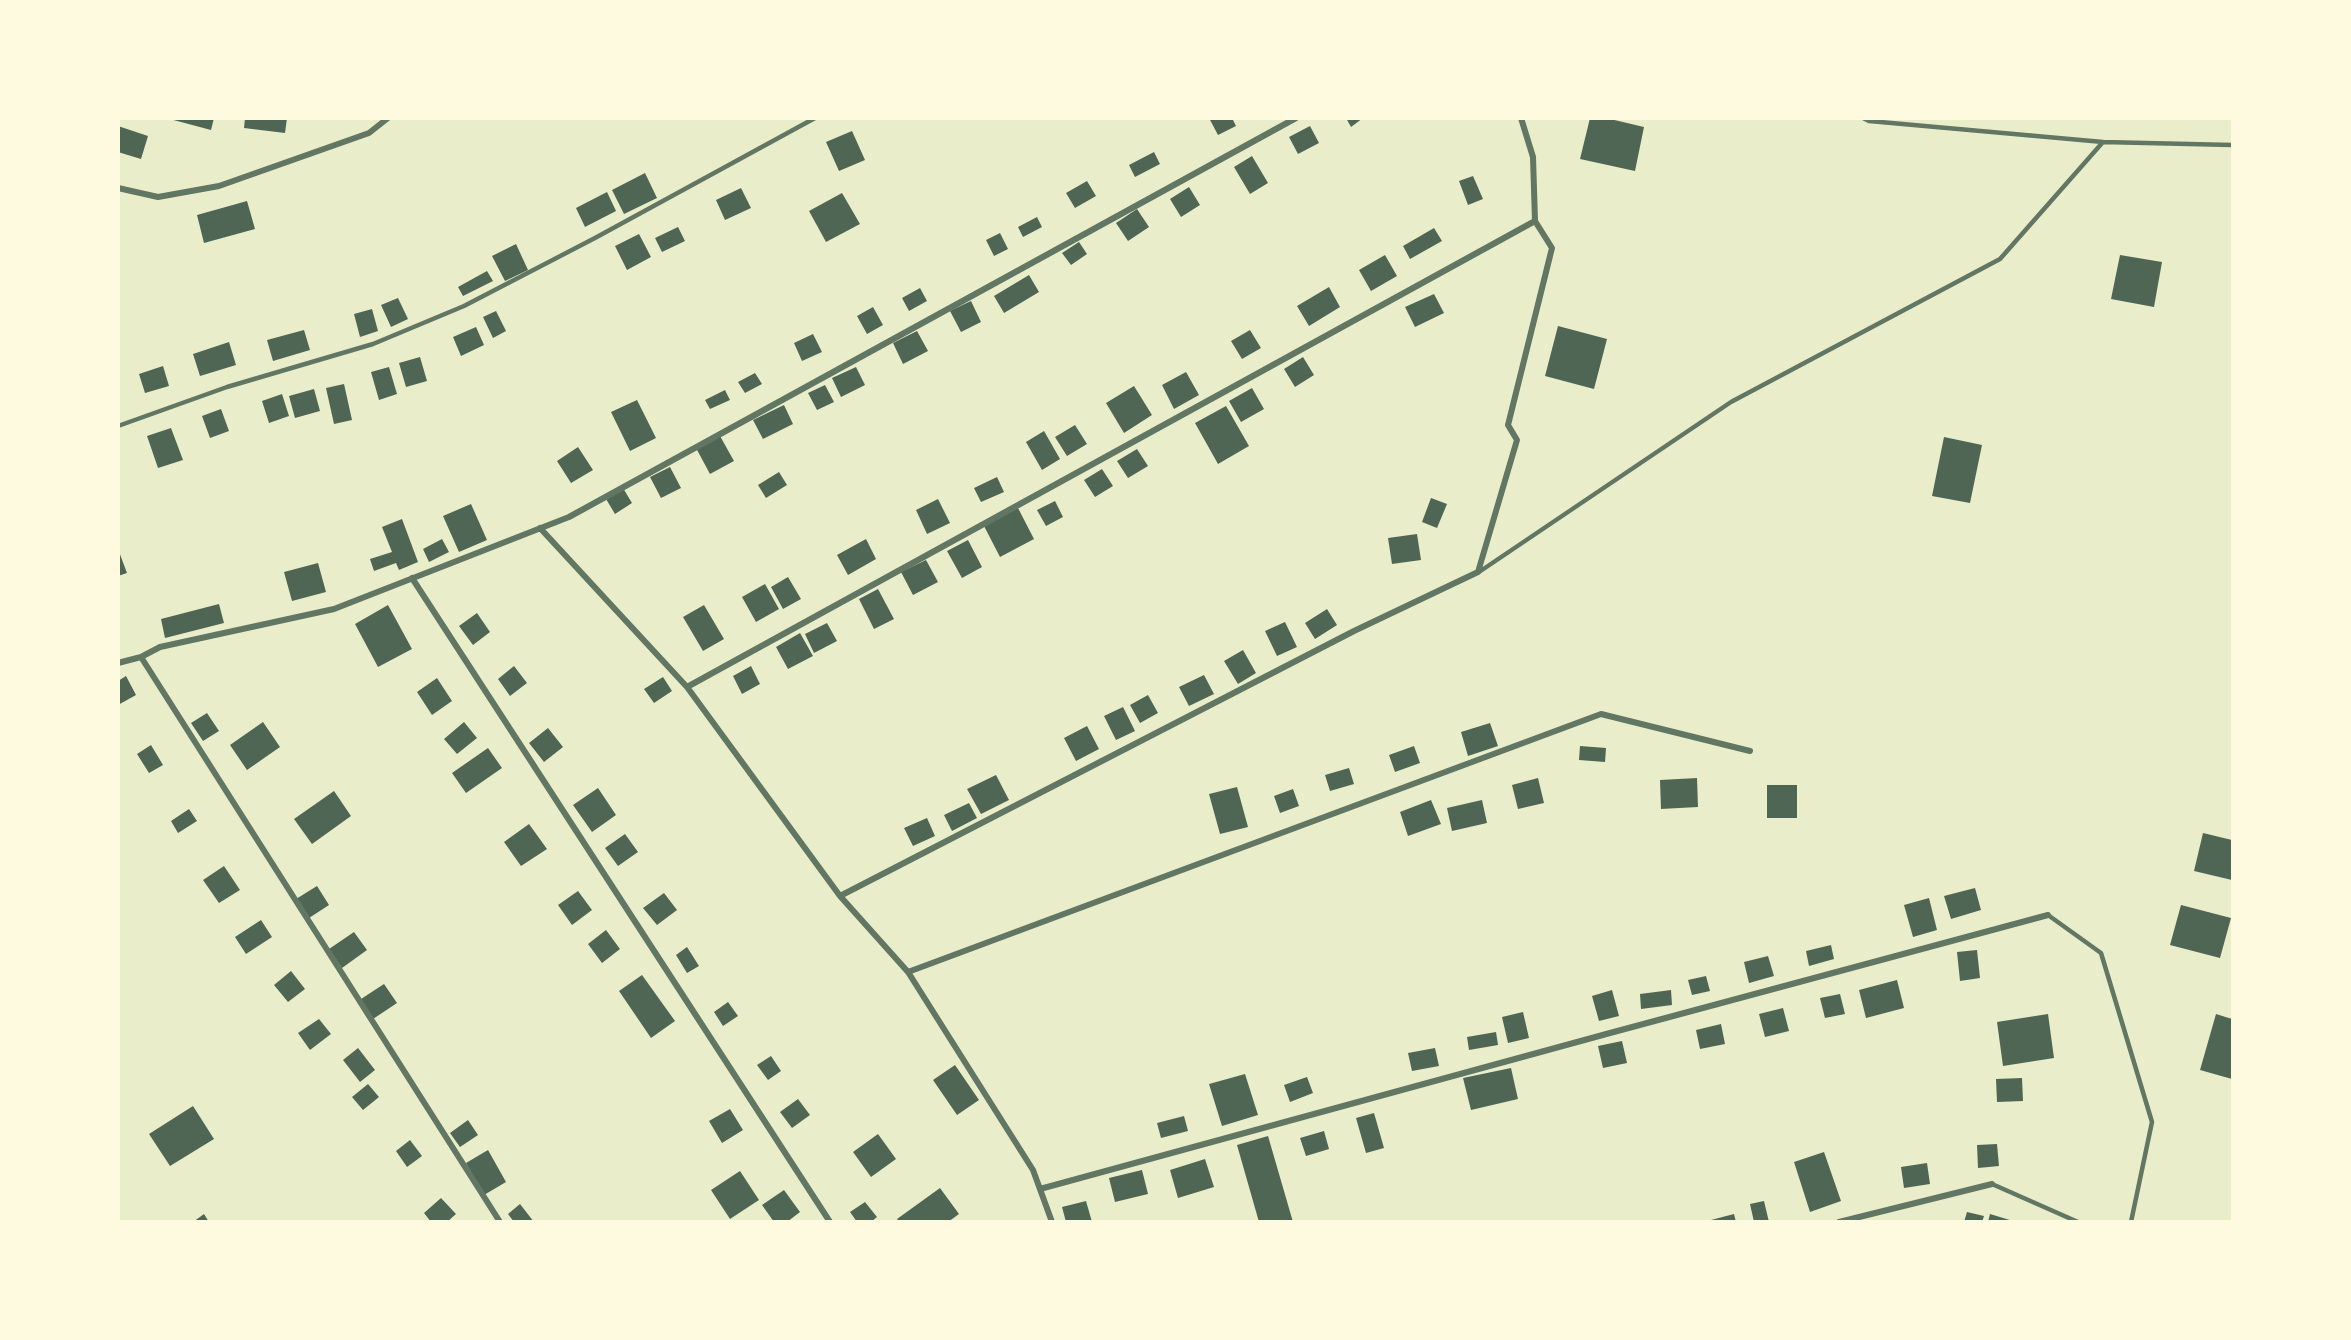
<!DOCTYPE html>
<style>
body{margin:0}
#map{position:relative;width:2351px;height:1340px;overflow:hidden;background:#e9edc9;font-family:"Noto Serif",serif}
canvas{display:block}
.frame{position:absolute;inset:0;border:120px solid #fefae0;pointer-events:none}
</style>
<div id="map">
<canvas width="2351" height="1340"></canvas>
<div class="frame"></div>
</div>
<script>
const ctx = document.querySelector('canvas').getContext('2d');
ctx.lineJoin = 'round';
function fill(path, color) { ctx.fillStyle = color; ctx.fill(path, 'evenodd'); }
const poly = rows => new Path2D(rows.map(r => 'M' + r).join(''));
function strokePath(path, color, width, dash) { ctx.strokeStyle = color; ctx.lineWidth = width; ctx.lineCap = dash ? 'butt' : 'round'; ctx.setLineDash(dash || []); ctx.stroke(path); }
fill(poly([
 [166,118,214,118,211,130],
 [245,118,287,118,285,133,244,128],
 [1209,118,1232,118,1236,126,1218,135],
 [1346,118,1363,118,1351,127],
 [1590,118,1606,118,1644,127,1635,171,1580,159],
 [118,126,148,136,141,159,118,152],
 [1310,126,1319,143,1298,154,1289,137],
 [852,131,865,160,839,171,826,142],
 [1154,152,1160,164,1135,177,1129,165],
 [1252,156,1268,183,1250,194,1234,167],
 [645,173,657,198,624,214,612,190],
 [1473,176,1483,199,1468,205,1459,181],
 [1087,181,1096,196,1075,208,1066,193],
 [1189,187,1200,205,1181,217,1170,199],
 [741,188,751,208,725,220,716,200],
 [607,192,616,211,585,227,576,208],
 [842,193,860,224,826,242,809,211],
 [247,201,255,229,204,243,197,215],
 [1137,209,1149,227,1128,241,1116,223],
 [1037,217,1042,227,1023,237,1018,227],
 [678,227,685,241,662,252,655,238],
 [1434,228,1442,241,1410,259,1403,246],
 [1000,233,1008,249,994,256,986,240],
 [639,234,651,257,627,270,615,246],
 [1079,242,1087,254,1071,265,1062,253],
 [516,244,528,270,505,281,492,256],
 [1385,255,1397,276,1371,291,1359,270],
 [2120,255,2162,262,2154,307,2111,299],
 [487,271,493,281,463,296,458,287],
 [1029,275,1039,292,1004,313,994,296],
 [1329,287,1340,307,1309,326,1297,306],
 [920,288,927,301,909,311,902,298],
 [1434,294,1444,313,1415,327,1405,307],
 [398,298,408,319,391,327,381,305],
 [971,301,981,322,961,332,950,311],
 [873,307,883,325,867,334,857,316],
 [372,309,378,331,360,337,354,314],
 [496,311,506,331,493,338,483,317],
 [1558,326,1607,339,1594,389,1545,376],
 [476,327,484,345,461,356,453,337],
 [304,330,310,350,273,361,267,340],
 [1250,330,1261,348,1242,359,1231,341],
 [917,331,928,351,903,364,893,343],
 [813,334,822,352,802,361,794,343],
 [229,342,236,365,200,376,193,354],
 [420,357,427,381,406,387,399,363],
 [1303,357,1314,375,1295,387,1284,369],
 [163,366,169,386,145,393,139,374],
 [389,367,397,394,379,400,371,372],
 [856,367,865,385,841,397,832,378],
 [1186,372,1199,395,1174,409,1162,385],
 [755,373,762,384,745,393,738,382],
 [344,384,352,420,334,424,326,388],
 [825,385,834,402,817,410,808,393],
 [1134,386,1152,415,1124,433,1106,403],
 [1252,388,1264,409,1241,422,1229,401],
 [314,389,320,411,295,418,289,396],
 [725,390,730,400,710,409,705,400],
 [282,394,289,416,269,423,262,401],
 [637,400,656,438,630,451,611,412],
 [784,405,793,424,763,439,753,420],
 [1226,406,1249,446,1218,464,1195,423],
 [221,409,229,431,210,438,202,416],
 [1075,425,1087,444,1067,456,1055,437],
 [171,428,183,460,158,468,147,436],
 [1044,431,1060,459,1042,470,1026,442],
 [720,436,734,461,710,474,696,448],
 [1944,437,1982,445,1970,503,1932,496],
 [578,447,593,470,571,483,557,461],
 [1137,449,1148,466,1128,478,1117,461],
 [670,467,681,488,661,498,650,477],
 [1102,469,1113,486,1095,497,1084,480],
 [779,472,787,485,766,498,758,485],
 [997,477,1004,492,981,502,974,488],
 [623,488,632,503,615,514,606,499],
 [1431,498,1447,504,1437,528,1422,522],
 [938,499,950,523,927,534,916,510],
 [1055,501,1063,517,1046,526,1037,510],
 [471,504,487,540,459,552,443,516],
 [1018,508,1034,539,1000,557,984,526],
 [402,519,418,562,399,570,396,563,374,571,370,559,392,552,382,527],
 [1417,534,1421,560,1392,564,1388,538],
 [442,539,449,552,429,562,423,549],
 [866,539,876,559,848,575,837,555],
 [968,540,982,567,962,578,947,551],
 [118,549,127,573,118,576],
 [926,560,938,582,913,595,901,572],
 [318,563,326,592,292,601,284,572],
 [788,577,801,599,783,609,771,587],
 [765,584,779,609,756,622,742,597],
 [878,589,894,619,874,629,859,599],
 [219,604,224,623,165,638,161,619],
 [388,605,412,649,378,667,355,624],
 [704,605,724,639,703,651,683,617],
 [1327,609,1337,625,1315,639,1305,623],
 [477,613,490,632,473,645,459,626],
 [1285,622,1297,647,1277,656,1265,631],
 [827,623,837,641,814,653,805,634],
 [800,633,813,656,788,669,776,647],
 [1243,650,1256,673,1238,684,1224,661],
 [514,666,527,683,510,696,498,679],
 [751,666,760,684,742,694,733,676],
 [1204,675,1214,694,1189,706,1179,687],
 [126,676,136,695,118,705,118,681],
 [663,677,672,691,654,703,644,689],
 [437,678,452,701,432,715,417,692],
 [1148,695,1158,713,1140,723,1130,705],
 [1123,707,1135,731,1116,740,1104,716],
 [207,713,219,731,203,741,191,723],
 [263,722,280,747,247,770,230,745],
 [464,722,477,738,457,754,444,739],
 [1490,723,1498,746,1468,756,1461,732],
 [1087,726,1099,749,1076,761,1064,738],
 [548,728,563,747,544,762,529,743],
 [151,745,163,765,149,773,137,754],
 [1414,746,1420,763,1395,772,1389,755],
 [1580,746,1606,748,1605,762,1579,760],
 [488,748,502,768,466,793,452,773],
 [1349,768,1354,784,1330,791,1325,775],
 [996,775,1009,800,981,814,967,789],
 [1538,778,1544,803,1518,809,1512,785],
 [1697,778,1698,807,1661,809,1660,780],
 [1767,785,1797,785,1797,818,1767,818],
 [1237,787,1248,827,1220,834,1209,794],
 [598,788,616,815,592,832,573,805],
 [1293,789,1299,806,1280,813,1274,796],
 [334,791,351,816,312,844,294,819],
 [1431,800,1441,824,1408,836,1400,812],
 [1482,800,1487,823,1452,831,1447,808],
 [969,803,977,818,952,831,944,815],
 [189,809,197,821,178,833,171,821],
 [927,818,935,836,913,846,904,828],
 [529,824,547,849,521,866,504,842],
 [2203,833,2232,840,2232,880,2194,871],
 [625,834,638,852,618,866,605,848],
 [224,866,240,890,219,903,203,880],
 [317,886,329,905,309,918,296,899],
 [1975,888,1981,910,1951,919,1944,896],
 [578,891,592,910,572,925,558,905],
 [664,893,677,910,657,925,643,908],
 [1929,898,1937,930,1913,937,1904,905],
 [2181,905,2231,918,2220,958,2170,945],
 [261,920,272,937,246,954,235,937],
 [606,930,620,949,602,963,588,944],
 [354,932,367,950,342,968,329,949],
 [1831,945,1834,959,1809,966,1806,951],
 [687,947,699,966,687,973,676,955],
 [1977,950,1980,978,1960,981,1957,952],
 [1768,956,1774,976,1749,983,1744,962],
 [291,971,305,989,288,1002,274,985],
 [642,975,675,1021,651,1038,619,991],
 [1706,976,1710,991,1692,995,1688,980],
 [1897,980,1904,1008,1866,1018,1859,990],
 [384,984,397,1003,373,1019,361,999],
 [1612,990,1619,1016,1599,1021,1592,996],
 [1671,990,1672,1005,1641,1009,1640,994],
 [1840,994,1845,1014,1825,1018,1820,998],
 [728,1002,738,1016,723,1026,714,1012],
 [1783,1008,1789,1031,1765,1037,1759,1014],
 [1523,1012,1529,1038,1508,1043,1502,1017],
 [2048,1014,2054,1058,2003,1066,1997,1022],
 [2216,1014,2232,1019,2232,1079,2200,1070],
 [319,1019,331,1034,310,1050,298,1033],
 [1721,1024,1725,1044,1700,1049,1696,1030],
 [1496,1032,1498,1045,1469,1050,1467,1037],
 [1622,1041,1627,1063,1603,1068,1598,1046],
 [358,1048,375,1070,360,1082,343,1060],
 [1435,1048,1439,1066,1412,1071,1408,1053],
 [771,1056,781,1071,768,1080,757,1065],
 [955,1065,979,1100,957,1115,933,1080],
 [1511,1068,1518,1099,1471,1110,1463,1078],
 [1245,1074,1258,1115,1222,1126,1209,1084],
 [1307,1077,1313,1093,1290,1102,1284,1085],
 [2022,1078,2023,1101,1997,1102,1996,1079],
 [368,1084,379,1097,363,1110,352,1097],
 [798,1099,810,1115,792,1128,780,1112],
 [193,1106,214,1139,170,1166,149,1134],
 [730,1109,743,1130,722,1143,709,1121],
 [1374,1113,1384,1148,1366,1153,1356,1118],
 [1184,1116,1188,1131,1161,1138,1157,1123],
 [468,1120,478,1135,460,1147,450,1133],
 [1324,1131,1329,1149,1306,1156,1300,1138],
 [878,1134,896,1159,871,1177,853,1152],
 [1268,1136,1293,1222,1259,1222,1237,1145],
 [410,1140,422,1156,407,1167,396,1151],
 [1997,1144,1999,1166,1978,1168,1977,1145],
 [488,1150,506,1182,484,1195,466,1163],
 [1824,1152,1841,1201,1810,1212,1794,1162],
 [1205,1159,1214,1187,1178,1198,1170,1170],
 [1927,1163,1930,1184,1904,1188,1901,1167],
 [1142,1170,1148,1194,1115,1202,1109,1178],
 [740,1171,759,1200,730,1219,711,1190],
 [940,1188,959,1214,948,1222,899,1222,897,1219],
 [784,1190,800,1212,787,1222,774,1222,762,1205],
 [441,1198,456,1214,447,1222,431,1222,424,1213],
 [1086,1201,1092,1222,1066,1222,1062,1207],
 [1764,1201,1769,1222,1754,1222,1750,1204],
 [865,1202,877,1217,871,1222,857,1222,850,1212],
 [520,1204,534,1222,514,1222,508,1214],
 [1967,1212,1984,1216,1982,1222,1964,1222],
 [204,1214,209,1222,193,1222],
 [1734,1214,1736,1222,1711,1222,1711,1220],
 [1990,1214,2013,1221,2013,1222,1988,1222]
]), '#4f6655');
strokePath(poly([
 [1863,118,1869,121,2103,142],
 [118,426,227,387,373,344,464,306,595,238,815,118],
 [1479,572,1731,402,2000,259,2103,142,2232,145],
 [2048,915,2101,953,2152,1122,2131,1222],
 [1992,1184,2078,1222]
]), '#617663', 4.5);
strokePath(poly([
 [1521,118,1533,157,1535,221],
 [118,188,158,197,219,186,369,133,388,118],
 [540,528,687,687,840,896,908,972,1033,1170,1052,1222],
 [412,578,830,1222],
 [141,657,500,1222],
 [118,663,141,657,160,647,334,609,569,517,1296,118],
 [687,687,1535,221],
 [840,896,1354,631,1478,572,1517,440,1508,425,1552,248,1535,221],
 [908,972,1601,714,1750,751],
 [1040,1189,1610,1033,2048,915],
 [1839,1222,1992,1184]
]), '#617663', 6);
</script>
